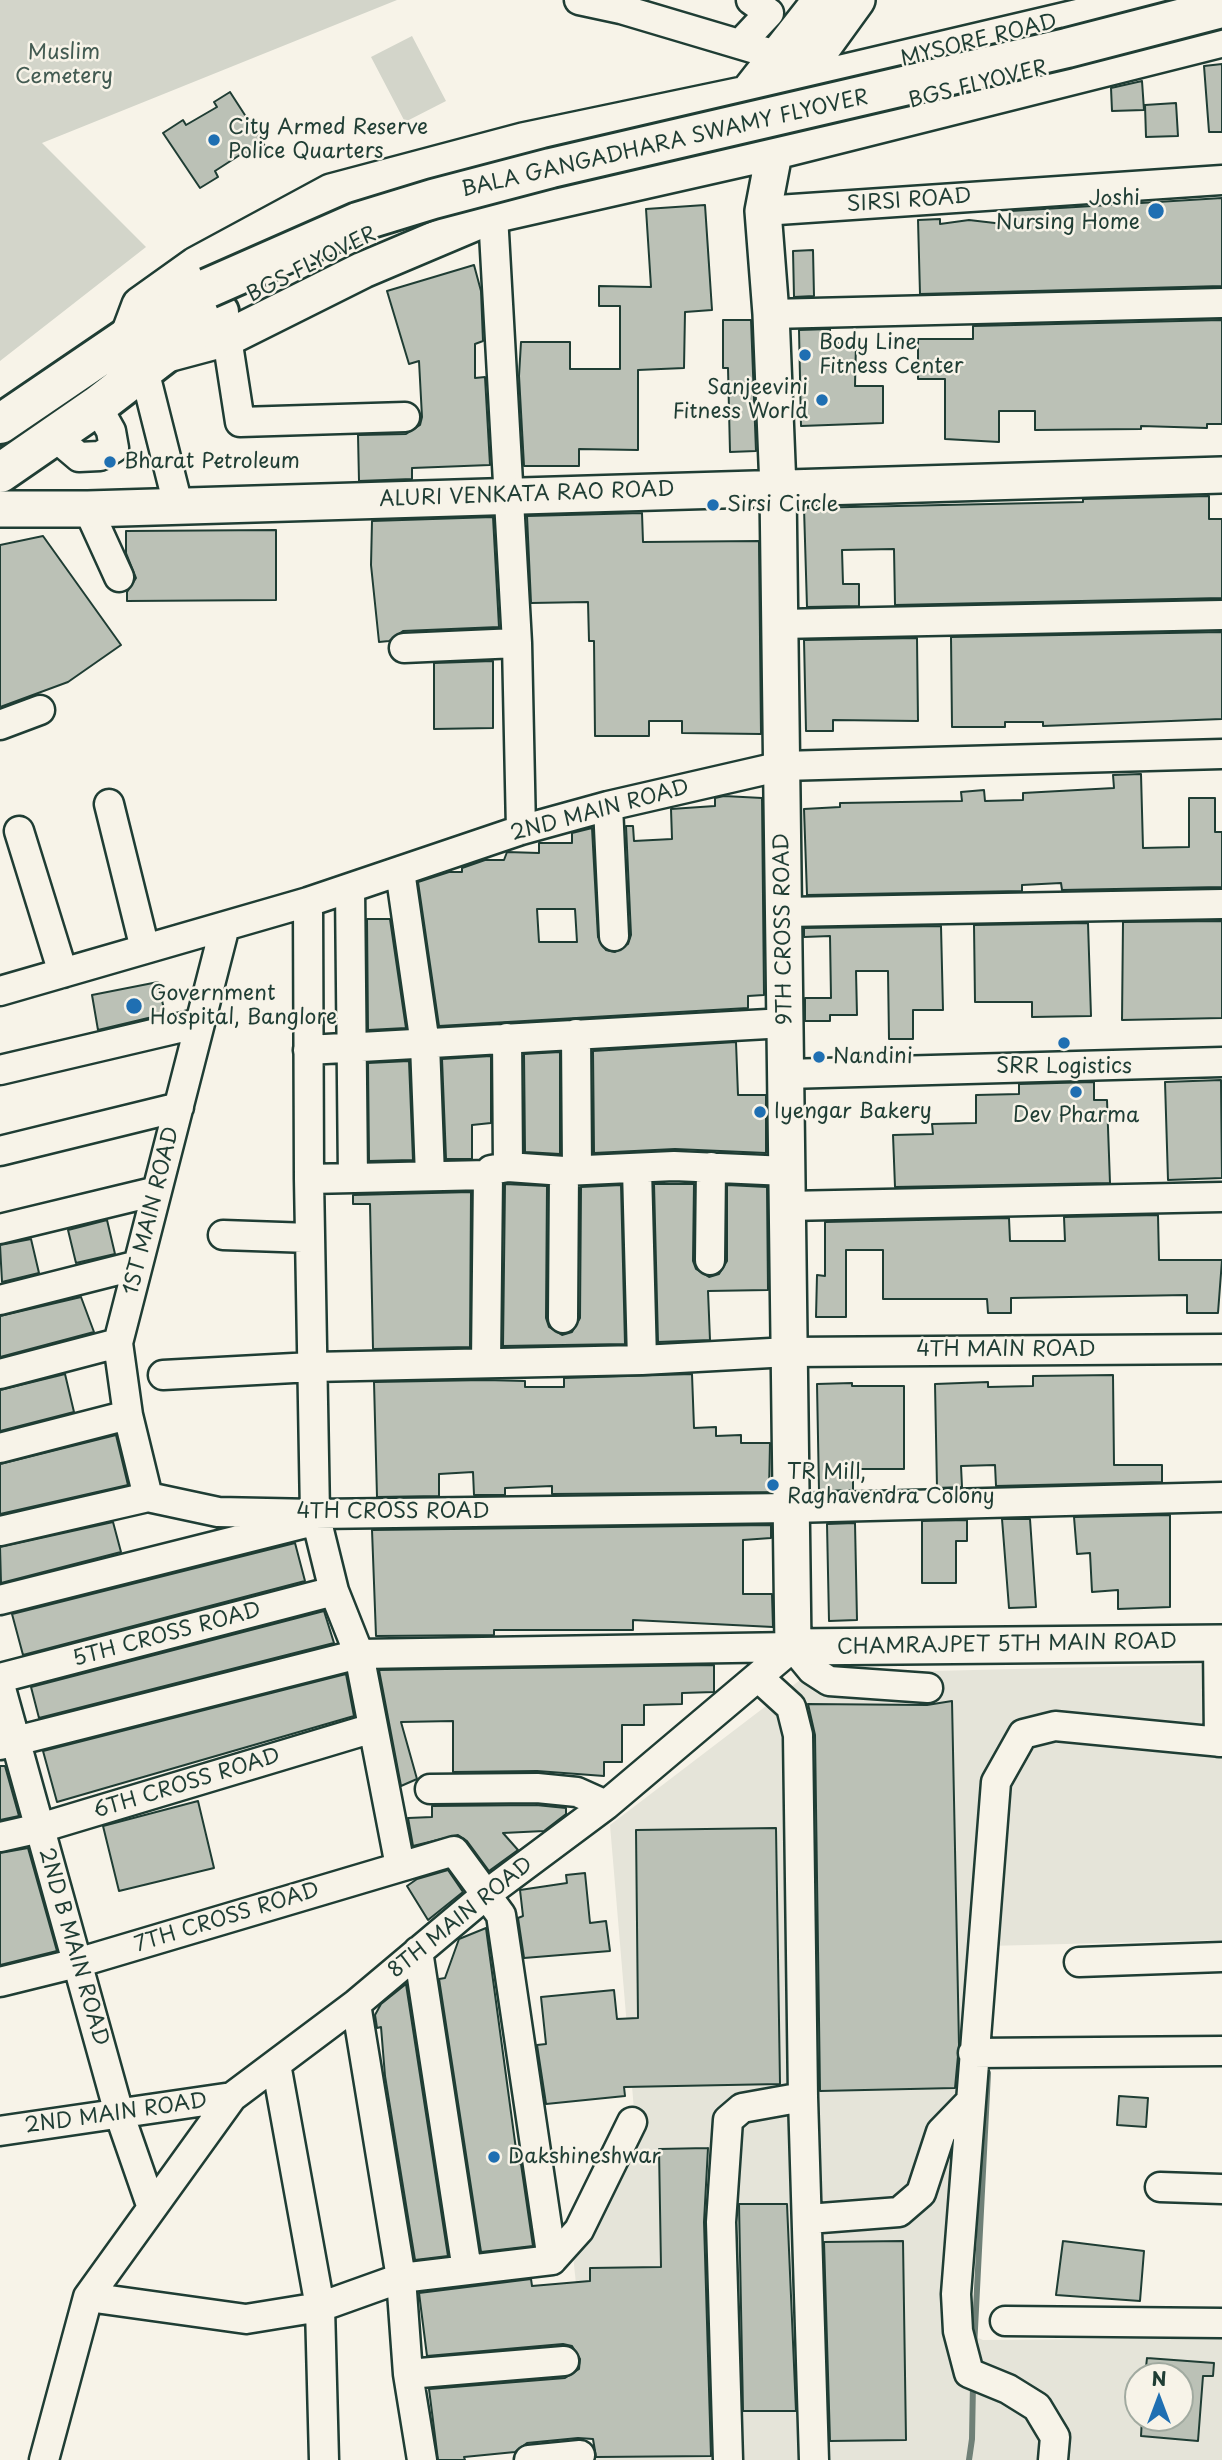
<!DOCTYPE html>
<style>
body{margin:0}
#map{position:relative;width:1222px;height:2460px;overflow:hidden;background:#f7f3e8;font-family:"Playpen Sans",sans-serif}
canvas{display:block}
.north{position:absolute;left:1124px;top:2362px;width:70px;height:70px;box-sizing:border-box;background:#f7f3e8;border:2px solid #a1aaa0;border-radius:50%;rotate:0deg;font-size:19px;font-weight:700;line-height:28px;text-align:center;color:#1f3d34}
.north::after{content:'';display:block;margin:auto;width:24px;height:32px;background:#1f6fb2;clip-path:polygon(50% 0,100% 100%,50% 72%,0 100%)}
</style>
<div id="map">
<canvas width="1222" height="2460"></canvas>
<div class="north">N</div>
</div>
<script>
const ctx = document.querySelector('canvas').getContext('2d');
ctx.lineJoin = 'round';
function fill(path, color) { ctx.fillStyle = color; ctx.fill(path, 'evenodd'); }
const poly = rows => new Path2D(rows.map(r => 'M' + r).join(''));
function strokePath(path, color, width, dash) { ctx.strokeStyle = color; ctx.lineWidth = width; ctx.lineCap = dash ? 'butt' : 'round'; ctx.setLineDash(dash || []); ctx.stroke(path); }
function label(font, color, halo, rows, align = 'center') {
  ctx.font = font + ' "Playpen Sans",sans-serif'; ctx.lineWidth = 5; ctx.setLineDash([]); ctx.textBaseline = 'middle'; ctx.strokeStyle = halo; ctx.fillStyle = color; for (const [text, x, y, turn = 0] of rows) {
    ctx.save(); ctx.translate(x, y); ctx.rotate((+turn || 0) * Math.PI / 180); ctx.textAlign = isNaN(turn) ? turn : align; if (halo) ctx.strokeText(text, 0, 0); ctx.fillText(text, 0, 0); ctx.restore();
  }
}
fill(poly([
 [1222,1664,1222,1940,988,1946,960,2330,983,2340,1222,2338,1222,2460,594,2460,572,2245,634,2110,610,1825,808,1674],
 [1138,2376,1180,2376,1180,2418,1138,2418]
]), '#e5e4d9');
fill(poly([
 [0,0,397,0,42,143,146,247,0,361],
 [412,36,446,101,405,122,371,57]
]), '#d3d5ca');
strokePath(poly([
 [974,2348,988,2073],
 [969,2460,972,2439,973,2383]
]), '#6f8077', 6);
const building = poly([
 [1222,64,1222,132,1209,132,1204,66,1222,64],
 [1142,81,1144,110,1112,111,1111,88,1142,81],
 [230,92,265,146,248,156,246,151,215,171,218,177,200,188,163,133,183,120,186,125,217,107,214,102,230,92],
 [1176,103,1178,136,1146,137,1145,105,1176,103],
 [1222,198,1222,286,920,294,918,220,940,219,940,224,969,220,1012,225,1011,211,1222,198],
 [705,205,712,310,685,312,684,368,638,370,638,450,579,449,579,466,524,466,519,376,521,342,570,342,570,369,620,369,620,306,599,306,599,286,651,287,646,209,705,205],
 [813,250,814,296,794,297,793,251,813,250],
 [474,265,481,291,483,341,475,344,475,378,485,377,490,465,412,468,412,479,359,481,358,435,406,434,420,425,422,417,419,361,409,364,387,291,474,265],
 [723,320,751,320,756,451,730,452,728,368,723,368,723,320],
 [1222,320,1222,424,1207,424,1207,428,1141,426,1141,429,1035,430,1035,411,999,411,999,442,945,439,945,379,918,379,918,339,973,339,973,326,1222,320],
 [830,329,830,343,856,343,855,386,883,386,883,423,801,426,799,330,830,329],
 [1209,496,1209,519,1222,519,1222,598,895,605,894,549,842,550,843,584,859,584,859,606,807,607,804,508,1083,502,1083,499,1209,496],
 [642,513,643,542,759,541,761,734,682,733,682,721,649,721,649,736,595,736,594,641,589,641,588,602,531,603,527,516,642,513],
 [493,517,499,627,403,631,389,641,379,642,371,565,372,521,493,517],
 [276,530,276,600,127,601,127,592,136,578,126,553,126,531,276,530],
 [43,536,121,645,68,682,0,707,0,545,43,536],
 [1222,632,1222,719,1043,726,1043,722,1005,722,1005,727,952,727,951,637,1222,632],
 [917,638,918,721,833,720,833,731,806,731,804,640,917,638],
 [493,661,493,728,434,729,434,663,493,661],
 [1141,774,1143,848,1189,847,1189,798,1215,798,1215,832,1222,832,1222,887,1062,890,1061,883,1022,885,1022,891,807,895,804,809,840,807,840,803,962,801,961,792,984,790,985,801,1023,800,1023,793,1114,788,1113,775,1141,774],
 [724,796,762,798,764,995,748,996,748,1008,439,1026,418,882,449,872,462,872,462,868,485,860,504,860,507,852,539,853,539,843,572,843,572,833,592,828,598,937,606,950,615,952,628,944,631,935,626,826,633,826,634,841,672,839,671,809,715,806,715,798,724,796],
 [537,909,575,909,577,942,539,942,537,909],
 [367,919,390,919,406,1028,368,1030,367,919],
 [1222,921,1222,1018,1122,1020,1123,922,1222,921],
 [1088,923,1091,1016,1032,1017,1032,1002,975,1002,974,925,1088,923],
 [941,926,943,1010,913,1010,913,1039,889,1039,888,971,856,971,857,1015,830,1015,830,1021,805,1021,805,998,831,998,830,936,804,937,804,928,941,926],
 [158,982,165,1014,98,1030,92,995,158,982],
 [736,1042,738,1095,766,1095,766,1153,675,1149,594,1153,593,1051,736,1042],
 [560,1052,560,1154,525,1152,524,1054,560,1052],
 [491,1056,491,1123,472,1125,472,1159,446,1159,442,1059,491,1056],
 [409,1061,413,1160,369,1161,368,1063,409,1061],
 [1221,1080,1222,1178,1168,1180,1165,1082,1221,1080],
 [1094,1082,1094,1100,1107,1100,1110,1183,895,1187,893,1135,933,1134,932,1124,976,1123,976,1095,1019,1094,1019,1084,1094,1082],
 [505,1184,547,1186,546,1318,549,1327,562,1335,572,1332,580,1318,581,1187,621,1185,625,1344,503,1346,505,1184],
 [654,1184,694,1184,693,1261,696,1269,709,1277,719,1274,727,1261,727,1185,767,1187,768,1290,708,1291,710,1340,658,1342,654,1184],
 [471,1192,470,1347,373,1349,370,1204,353,1204,353,1195,471,1192],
 [1158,1215,1159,1260,1222,1260,1218,1313,1187,1313,1187,1295,1011,1298,1011,1313,988,1313,987,1299,883,1299,883,1250,846,1250,846,1317,816,1317,817,1275,825,1276,825,1222,1009,1218,1010,1241,1065,1241,1064,1217,1158,1215],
 [107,1220,115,1254,76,1263,68,1230,107,1220],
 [31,1239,39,1273,2,1282,0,1245,31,1239],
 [81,1297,94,1332,0,1357,0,1316,81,1297],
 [65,1374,74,1412,0,1431,0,1390,65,1374],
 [692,1374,694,1428,716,1427,716,1436,741,1435,741,1443,770,1443,769,1492,552,1494,552,1486,505,1488,505,1495,474,1495,473,1472,439,1474,439,1496,377,1497,374,1382,485,1380,525,1381,525,1387,564,1387,564,1378,692,1374],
 [1113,1375,1114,1465,1162,1465,1162,1482,996,1486,995,1465,961,1466,962,1487,937,1488,935,1384,988,1382,988,1387,1033,1386,1033,1376,1113,1375],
 [852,1383,852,1386,904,1386,904,1469,853,1469,853,1490,819,1491,817,1384,852,1383],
 [116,1435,128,1485,0,1514,0,1464,116,1435],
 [1170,1515,1170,1607,1118,1609,1118,1590,1092,1592,1090,1553,1077,1554,1074,1517,1170,1515],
 [1002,1519,1030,1519,1036,1607,1009,1608,1002,1519],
 [967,1520,967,1541,956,1541,956,1583,922,1583,922,1521,967,1520],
 [113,1522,121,1552,1,1583,0,1547,113,1522],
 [855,1523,857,1620,829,1621,827,1524,855,1523],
 [771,1525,771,1538,743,1540,743,1594,772,1594,773,1627,633,1620,633,1630,494,1630,494,1635,376,1636,372,1530,771,1525],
 [295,1543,305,1581,23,1655,12,1614,295,1543],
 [324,1611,334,1643,39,1718,31,1687,324,1611],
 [714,1665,714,1692,682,1693,682,1704,644,1705,644,1725,622,1725,622,1762,604,1762,604,1776,537,1771,453,1772,453,1721,401,1722,417,1779,401,1786,379,1670,714,1665],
 [346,1674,354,1716,57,1802,43,1751,346,1674],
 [952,1701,959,2045,955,2088,820,2091,815,1735,808,1704,927,1705,952,1701],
 [0,1766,5,1766,19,1816,0,1820,0,1766],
 [198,1801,214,1868,119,1891,103,1826,198,1801],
 [536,1805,566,1808,566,1814,544,1831,503,1833,518,1850,489,1871,467,1841,458,1835,413,1846,408,1818,432,1817,432,1806,536,1805],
 [776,1828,780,2084,624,2087,625,2096,546,2104,537,2045,546,2044,541,1997,614,1990,617,2019,638,2018,636,1830,776,1828],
 [28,1848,57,1951,0,1965,0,1853,28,1848],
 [448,1870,463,1892,428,1920,407,1886,417,1879,448,1870],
 [585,1873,590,1923,606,1921,610,1951,524,1958,518,1918,523,1916,520,1890,567,1883,566,1875,585,1873],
 [486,1928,518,2164,521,2164,533,2246,481,2252,439,1979,445,1978,459,1939,486,1928],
 [406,1984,448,2256,415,2260,385,2076,381,2027,377,2028,375,2015,381,2004,406,1984],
 [1119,2096,1148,2098,1146,2127,1117,2125,1119,2096],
 [708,2148,704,2222,711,2456,596,2457,593,2439,578,2438,527,2443,515,2452,464,2457,465,2460,438,2460,429,2389,565,2378,579,2369,580,2359,572,2346,563,2344,427,2356,419,2293,531,2279,532,2286,590,2281,590,2268,661,2267,659,2149,708,2148],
 [739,2204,787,2204,796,2411,743,2411,739,2204],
 [903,2241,906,2440,830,2441,824,2242,903,2241],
 [1063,2241,1144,2251,1140,2301,1056,2295,1063,2241],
 [1147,2358,1214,2363,1213,2376,1203,2376,1198,2441,1141,2436,1142,2418,1180,2418,1180,2376,1145,2376,1147,2358]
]);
fill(building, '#bbc1b6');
strokePath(building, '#1f3d34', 2);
const minor = poly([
 [579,0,621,9,779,56,794,63],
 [740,44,769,13,751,0],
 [763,211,1222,180],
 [493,215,517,643,521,830],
 [771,314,1222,303],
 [227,338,240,422,405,417],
 [144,370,178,505],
 [53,435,79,457,100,456,114,448,111,431,97,406],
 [88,509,119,577],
 [780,624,1222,615],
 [404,648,517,643],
 [0,725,40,710],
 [109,804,145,949],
 [608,806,614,936],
 [19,831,63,973],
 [400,871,425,1044,430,1176],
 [350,888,353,1178],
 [308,902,309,1179,315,1514,334,1591,359,1654,400,1866],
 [784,912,1222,904],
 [0,991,308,902,521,830,608,806,782,766,1222,754],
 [576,1034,577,1169],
 [507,1038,508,1167],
 [308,1050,785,1023],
 [0,1070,200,1023],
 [786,1074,1222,1062],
 [0,1151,179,1107],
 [637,1169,642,1360],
 [309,1179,488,1175,491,1170,508,1167,564,1171,674,1166,787,1171],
 [787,1206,1222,1197],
 [0,1229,157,1191],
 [223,1235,310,1238],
 [710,1260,711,1167],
 [0,1300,138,1265],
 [563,1318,564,1171],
 [486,1363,488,1175],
 [0,1374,118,1343],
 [163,1375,312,1367,642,1360,789,1352,1222,1349],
 [0,1448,128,1415],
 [148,1497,128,1415,118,1343,225,926],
 [0,1531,148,1497,218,1512,315,1514,791,1508,1222,1497],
 [0,1600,306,1523],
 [1218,1643,1219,1742],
 [793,1647,812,1670,829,1681,928,1688],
 [758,1677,791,1707,798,1735,803,2097,814,2460],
 [0,1678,334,1591],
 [0,1685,119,2113,152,2208],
 [0,1745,359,1654,793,1647],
 [430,1789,537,1788,577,1792,606,1805],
 [0,1837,40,1828,373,1728],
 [418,1951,467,2270],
 [1079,1962,1222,1957],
 [0,1982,77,1963,454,1851,501,1915,552,2260],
 [356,2004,401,2278,408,2374,422,2460],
 [973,2053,1222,2051],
 [276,2064,320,2307,324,2460],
 [0,2131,232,2097],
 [1160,2187,1222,2189],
 [808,2219,899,2212,921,2193,941,2132,971,2101],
 [552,2260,579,2230,632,2122],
 [88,2297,246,2319,320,2307,401,2278,552,2260],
 [1005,2321,1222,2323],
 [408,2374,564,2361],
 [44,2460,88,2297,232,2097,356,2004,488,1893,606,1805,793,1647],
 [529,2460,580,2455],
 [728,2460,721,2222,728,2120,742,2108,803,2097],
 [1053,2460,1055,2437,1037,2407,1008,2389,969,2373,958,2331,956,2294,996,1782,1023,1734,1055,1726,1222,1742]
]);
const major = poly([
 [857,0,784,101,763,211,771,314,778,488,793,1647,1222,1643],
 [747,101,748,93,821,0],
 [128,337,140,305,196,265,331,192,523,141,795,84,1097,13,1164,0],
 [167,354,227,338,363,270,493,215,776,151,1222,39],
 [0,509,88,509,1222,475]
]);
const highway = poly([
 [0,424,128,337,208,288],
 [0,473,97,406,219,312]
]);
strokePath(minor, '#1f3d34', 33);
strokePath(major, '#1f3d34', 40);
strokePath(highway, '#1f3d34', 44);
strokePath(minor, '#f7f3e8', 28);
strokePath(major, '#f7f3e8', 35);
strokePath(highway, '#f7f3e8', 38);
const highwayBridge = poly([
 [208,288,358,222,433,199,551,168,1067,48,1222,8]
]);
strokePath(highwayBridge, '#1f3d34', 44, []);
strokePath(highwayBridge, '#f7f3e8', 38);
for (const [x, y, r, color] of [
 [214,140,7,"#1f6fb2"],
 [1156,211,9,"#1f6fb2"],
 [805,355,7,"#1f6fb2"],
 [822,400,7,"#1f6fb2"],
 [110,462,7,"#1f6fb2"],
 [713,505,7,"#1f6fb2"],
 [134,1006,9,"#1f6fb2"],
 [1064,1043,7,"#1f6fb2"],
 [819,1057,7,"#1f6fb2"],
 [1076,1092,7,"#1f6fb2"],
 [760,1112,7,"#1f6fb2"],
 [773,1485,7,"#1f6fb2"],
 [494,2157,7,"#1f6fb2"]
]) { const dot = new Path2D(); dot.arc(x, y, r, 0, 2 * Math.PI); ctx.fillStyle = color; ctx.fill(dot); strokePath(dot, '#f7f3e8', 2.5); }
label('21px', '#1f3d34', '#f7f3e8', [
 ["MYSORE ROAD",979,41,-14],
 ["BGS FLYOVER",978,85,-14],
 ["BALA GANGADHARA SWAMY FLYOVER",665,144,-13],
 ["SIRSI ROAD",909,201,-4],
 ["BGS FLYOVER",312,265,-27],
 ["ALURI VENKATA RAO ROAD",527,495,-2],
 ["2ND MAIN ROAD",600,811,-15],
 ["9TH CROSS ROAD",784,929,-91],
 ["1ST MAIN ROAD",152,1211,-76],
 ["4TH MAIN ROAD",1006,1350],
 ["4TH CROSS ROAD",393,1512],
 ["5TH CROSS ROAD",167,1635,-15],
 ["CHAMRAJPET 5TH MAIN ROAD",1007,1645,-1],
 ["6TH CROSS ROAD",187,1784,-17],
 ["7TH CROSS ROAD",227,1918,-17],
 ["8TH MAIN ROAD",461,1918,-39],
 ["2ND B MAIN ROAD",73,1947,74],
 ["2ND MAIN ROAD",116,2114,-8]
]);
label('21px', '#435b52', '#f7f3e8', [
 ["Muslim",64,53],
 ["Cemetery",64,77]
]);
label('21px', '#1f3d34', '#f7f3e8', [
 ["City Armed Reserve",228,128],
 ["Police Quarters",228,152],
 ["Joshi",1140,199,"right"],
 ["Nursing Home",1140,223,"right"],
 ["Body Line",819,343],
 ["Fitness Center",819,367],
 ["Sanjeevini",808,388,"right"],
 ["Fitness World",808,412,"right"],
 ["Bharat Petroleum",124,462],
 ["Sirsi Circle",727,505],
 ["Government",150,994],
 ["Hospital, Banglore",150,1018],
 ["Nandini",833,1057],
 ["SRR Logistics",1064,1067,"center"],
 ["Iyengar Bakery",774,1112],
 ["Dev Pharma",1076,1116,"center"],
 ["TR Mill,",787,1473],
 ["Raghavendra Colony",787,1497],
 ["Dakshineshwar",508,2157]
], 'left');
</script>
